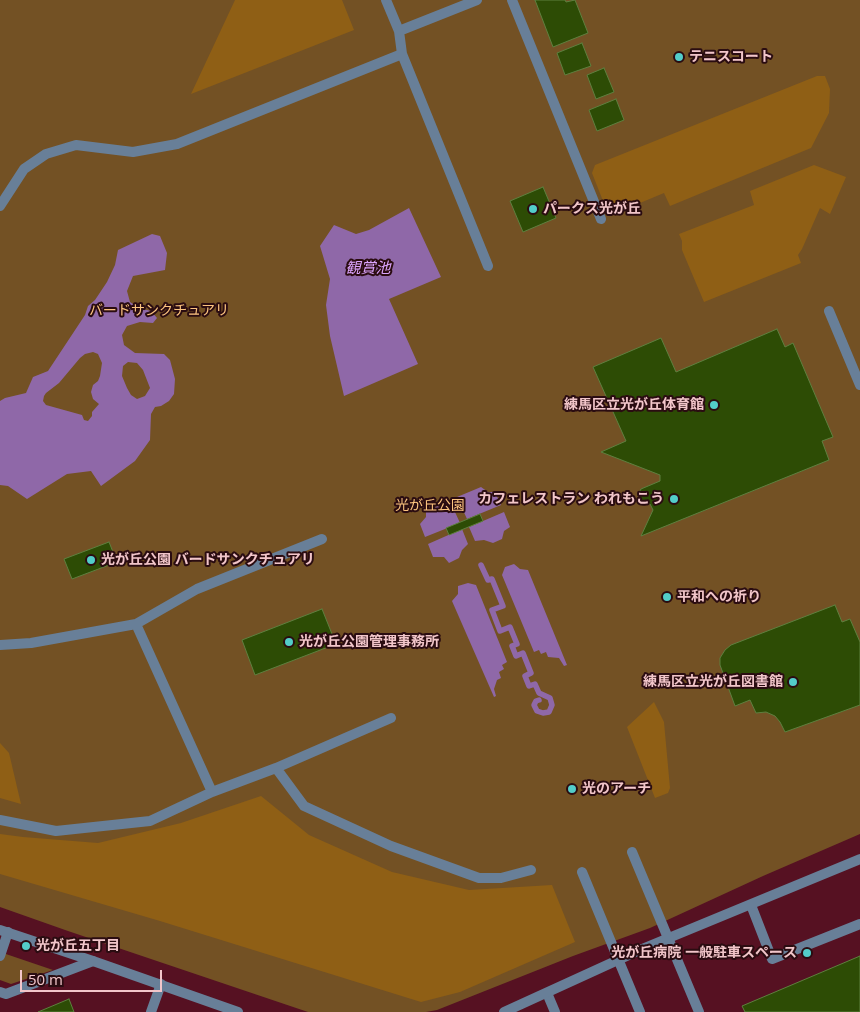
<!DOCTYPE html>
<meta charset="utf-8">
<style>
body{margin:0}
#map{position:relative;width:860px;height:1012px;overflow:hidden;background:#561122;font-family:"Open Sans",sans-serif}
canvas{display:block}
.scale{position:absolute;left:20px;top:970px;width:142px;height:22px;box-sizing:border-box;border:2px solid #f2c6ca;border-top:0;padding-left:6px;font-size:15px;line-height:18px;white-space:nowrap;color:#f2c6ca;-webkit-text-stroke:4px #2a0c11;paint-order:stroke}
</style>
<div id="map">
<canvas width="860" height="1012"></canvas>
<div class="scale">50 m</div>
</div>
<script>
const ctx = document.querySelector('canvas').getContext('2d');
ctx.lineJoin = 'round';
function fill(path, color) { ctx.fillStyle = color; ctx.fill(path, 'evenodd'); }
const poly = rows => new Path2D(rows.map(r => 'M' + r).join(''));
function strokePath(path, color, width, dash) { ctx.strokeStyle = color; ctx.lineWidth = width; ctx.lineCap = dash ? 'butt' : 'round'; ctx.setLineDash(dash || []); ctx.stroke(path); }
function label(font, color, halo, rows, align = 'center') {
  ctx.font = font + ' "Open Sans","Noto Sans JP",sans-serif'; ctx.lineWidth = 4; ctx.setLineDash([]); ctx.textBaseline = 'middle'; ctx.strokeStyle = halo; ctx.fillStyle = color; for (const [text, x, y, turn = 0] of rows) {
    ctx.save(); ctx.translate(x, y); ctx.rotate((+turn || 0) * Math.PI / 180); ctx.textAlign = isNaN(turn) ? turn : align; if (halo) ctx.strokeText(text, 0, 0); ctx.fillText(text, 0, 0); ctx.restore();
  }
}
fill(poly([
 [0,0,860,0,860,834,763,876,650,928,573,956,437,1010,426,1012,308,1012,68,931,0,907],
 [0,952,53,970,11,984,0,980]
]), '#735124');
fill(poly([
 [235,0,342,0,354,30,191,94],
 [817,76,825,76,830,89,829,113,811,148,670,206,664,193,616,213,605,206,592,173,595,165],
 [814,165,846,177,830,214,820,208,802,249,798,255,801,263,704,302,682,250,682,241,679,234,754,205,750,191],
 [654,702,664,722,670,788,668,793,655,798,627,727],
 [0,743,9,753,21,804,0,798],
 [261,796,309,835,392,872,469,890,552,885,575,942,460,992,421,1002,160,921,0,874,0,834,23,837,98,843,181,823]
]), '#8f5f15');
fill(poly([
 [409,208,441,277,389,299,418,364,344,396,330,336,326,305,330,279,320,246,334,225,356,234,369,230],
 [152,234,160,236,167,253,165,270,133,276,127,291,130,302,139,308,151,311,157,318,153,323,140,322,127,326,122,335,124,345,135,353,164,354,170,360,175,379,174,394,169,401,161,406,155,407,151,414,150,440,135,461,101,486,91,471,67,474,27,499,8,486,0,485,0,401,5,398,26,393,33,377,48,371,85,315,88,306,95,300,107,282,115,265,118,250],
 [93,352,98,354,102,363,100,376,98,381,93,385,91,392,93,399,99,404,92,412,92,416,88,421,84,420,82,415,46,405,43,401,44,396,46,393,59,383,80,358,85,354],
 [128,362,137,363,143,370,150,388,145,396,137,399,131,395,127,388,122,376,123,366],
 [481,487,488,492,495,492,501,505,467,519,457,497],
 [450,501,460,523,425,537,420,524,426,517,426,511],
 [504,512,510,527,504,531,502,539,493,543,484,540,475,541,469,527],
 [462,529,468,544,462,550,459,558,449,563,444,557,433,557,428,544],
 [514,564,520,569,528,570,567,665,564,666,559,658,548,657,546,652,541,654,539,650,534,652,502,575,505,567],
 [468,583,476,585,507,662,502,665,504,669,499,672,501,678,497,680,494,689,496,696,494,697,452,601,458,594,458,586]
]), '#8f68a8');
strokePath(poly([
 [481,565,488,580,492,579,503,606,492,610,500,631,510,627,517,644,512,646,516,656,523,653,531,673,525,676,529,686,535,684,539,693,550,698,552,705,549,712,543,713,537,711,534,705,536,701,539,700]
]), '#8f68a8', 5.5);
const building = poly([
 [535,0,565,0,566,2,575,0,588,33,553,47,535,0],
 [582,43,591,66,565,75,557,53,582,43],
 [604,68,614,92,596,99,587,75,604,68],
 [616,99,624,120,597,131,589,110,616,99],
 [543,187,556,218,523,232,510,201,543,187],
 [777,329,785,347,793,343,833,437,822,441,829,460,641,536,653,510,650,504,642,502,638,494,641,489,660,481,660,475,601,452,626,441,593,367,661,338,676,372,777,329],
 [480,514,483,521,449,535,446,528,480,514],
 [109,542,117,562,72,579,64,559,109,542],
 [835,605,842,622,850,619,860,642,860,705,785,732,780,722,775,716,766,712,756,713,750,700,735,706,720,665,720,658,725,650,731,645,835,605],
 [322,609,336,644,255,675,242,640,322,609],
 [860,956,860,1012,745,1012,742,1006,860,956],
 [69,999,74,1012,38,1012,69,999]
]);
fill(building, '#2d4c05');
strokePath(building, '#5e803f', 1);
strokePath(poly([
 [829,311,860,385],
 [751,905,772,959,860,924],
 [0,956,8,932],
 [0,992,6,994,93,961],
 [547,993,555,1012],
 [151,1012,161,984]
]), '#687f98', 10);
strokePath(poly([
 [386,0,399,31,402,54,488,266],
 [512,0,601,219],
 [399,31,477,0],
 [0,206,24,169,46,154,76,145,133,152,177,144,402,54],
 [136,624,212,792],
 [0,645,31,643,136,624,197,589,322,539],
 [276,768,304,806,391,846,479,878,501,878,531,870],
 [0,820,56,831,150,821,212,792,276,768,391,718]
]), '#687f98', 10);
strokePath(poly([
 [0,930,93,961,238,1012],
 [504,1012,642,949,860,859]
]), '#687f98', 10);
strokePath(poly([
 [632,852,699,1012],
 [582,872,640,1012]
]), '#687f98', 10);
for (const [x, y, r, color] of [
 [679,57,5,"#53cdc9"],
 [533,209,5,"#53cdc9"],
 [714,405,5,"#53cdc9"],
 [674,499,5,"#53cdc9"],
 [91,560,5,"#53cdc9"],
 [667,597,5,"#53cdc9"],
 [289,642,5,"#53cdc9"],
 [793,682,5,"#53cdc9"],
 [572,789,5,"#53cdc9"],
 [26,946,5,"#53cdc9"],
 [807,953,5,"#53cdc9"]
]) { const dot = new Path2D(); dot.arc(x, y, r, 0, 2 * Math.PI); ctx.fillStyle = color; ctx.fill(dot); strokePath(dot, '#2a0c11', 2); }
label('bold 14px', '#f2c6ca', '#2a0c11', [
 ["テニスコート",689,57],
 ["パークス光が丘",543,209],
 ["練馬区立光が丘体育館",704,405,"right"],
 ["カフェレストラン われもこう",664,499,"right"],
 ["光が丘公園 バードサンクチュアリ",101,560],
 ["平和への祈り",677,597],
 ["光が丘公園管理事務所",299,642],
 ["練馬区立光が丘図書館",783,682,"right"],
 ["光のアーチ",582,789],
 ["光が丘五丁目",36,946],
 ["光が丘病院 一般駐車スペース",797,953,"right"]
], 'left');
label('14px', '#fdc580', '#2a0c11', [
 ["バードサンクチュアリ",159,311],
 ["光が丘公園",430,506]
]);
label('italic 15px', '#dca5fe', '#2a0c11', [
 ["観賞池",368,269]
]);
</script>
